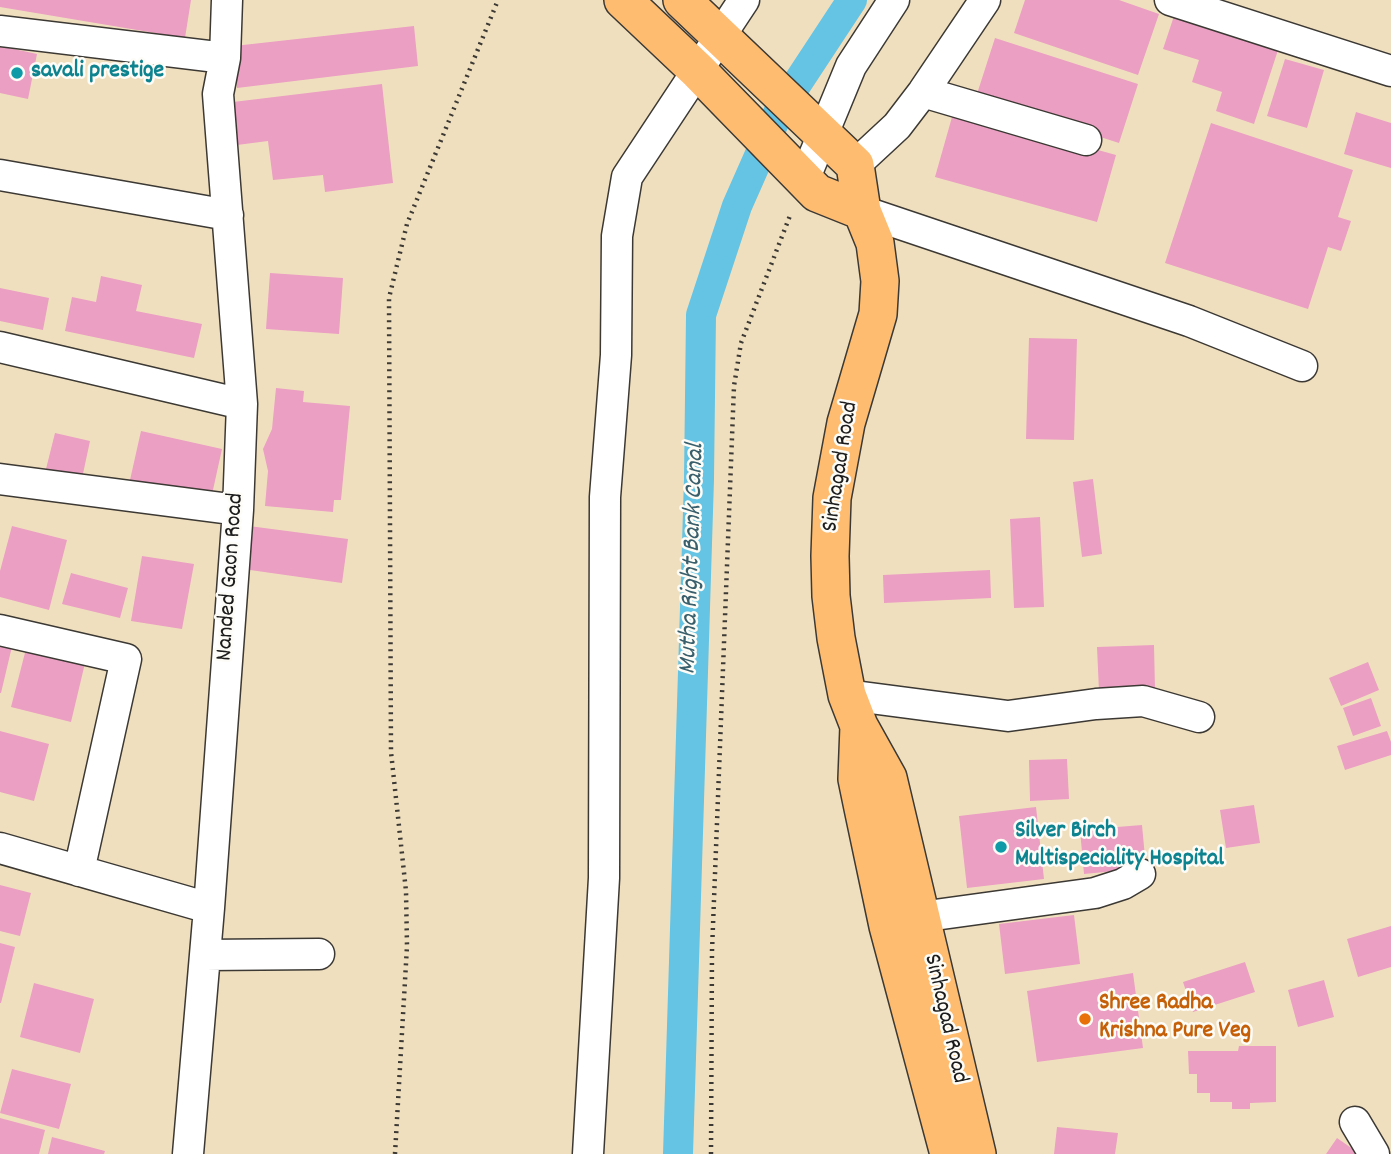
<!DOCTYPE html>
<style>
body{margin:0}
canvas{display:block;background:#f0dfbe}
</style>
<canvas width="1391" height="1154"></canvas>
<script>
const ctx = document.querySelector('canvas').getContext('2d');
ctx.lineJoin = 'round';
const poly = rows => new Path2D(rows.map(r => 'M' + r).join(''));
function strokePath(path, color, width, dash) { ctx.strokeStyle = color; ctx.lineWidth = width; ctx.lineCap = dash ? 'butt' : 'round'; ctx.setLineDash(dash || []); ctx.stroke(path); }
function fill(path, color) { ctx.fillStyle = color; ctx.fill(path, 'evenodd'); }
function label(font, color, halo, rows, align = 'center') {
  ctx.font = font + ' Dekko,sans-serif'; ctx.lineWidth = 5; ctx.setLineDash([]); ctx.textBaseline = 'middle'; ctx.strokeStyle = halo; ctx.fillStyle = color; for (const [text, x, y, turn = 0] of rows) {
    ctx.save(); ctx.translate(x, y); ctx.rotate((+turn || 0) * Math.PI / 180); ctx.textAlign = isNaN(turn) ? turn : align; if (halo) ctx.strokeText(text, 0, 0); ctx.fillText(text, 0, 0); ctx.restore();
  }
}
strokePath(poly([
 [678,1154,699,479,701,315,737,206,779,111,852,0]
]), '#65c4e3', 30);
fill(poly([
 [0,0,191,0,185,38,0,7],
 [1025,0,1119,0,1159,14,1138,75,1014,33],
 [1174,16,1278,50,1254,124,1216,111,1222,92,1192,82,1199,60,1163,49],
 [414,26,418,66,237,88,234,46],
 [995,38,1138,84,1119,143,976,97],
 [0,46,37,54,28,99,0,93],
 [1285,59,1324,70,1307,128,1267,116],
 [382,84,393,183,325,192,323,175,273,180,268,141,237,145,233,102],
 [954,110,1116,155,1097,222,935,177],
 [1356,112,1391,123,1391,168,1344,154],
 [1211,123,1353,170,1338,217,1351,221,1341,251,1328,247,1308,309,1165,263],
 [270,273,343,278,339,334,266,329],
 [101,276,142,285,136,311,202,324,194,358,65,331,72,297,96,302],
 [0,288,49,298,43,330,0,321],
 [1029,338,1077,339,1074,440,1026,439],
 [276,388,304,391,303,402,350,406,341,500,334,500,333,512,265,506,268,471,263,449,272,429],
 [141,431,222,449,211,499,130,480],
 [55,433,90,441,81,483,45,473],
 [1093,479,1102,554,1082,557,1073,482],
 [1040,517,1044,607,1014,608,1010,519],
 [12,526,67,540,49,610,0,597,0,571],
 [249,526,348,539,342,583,243,569],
 [142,556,194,564,182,629,131,621],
 [990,570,991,598,884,603,883,575],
 [71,573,128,588,120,618,62,604],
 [0,635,14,638,1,693,0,693],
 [27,645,86,659,71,722,11,707],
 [1154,645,1155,689,1099,691,1097,647],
 [1368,662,1379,690,1341,706,1329,678],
 [1371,698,1381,726,1353,736,1343,708],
 [0,731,49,744,34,801,0,792],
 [1387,731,1391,742,1391,755,1345,770,1337,746],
 [1067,759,1069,799,1030,801,1029,760],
 [1254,805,1260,843,1226,848,1220,810],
 [1036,807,1044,879,967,888,959,816],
 [1142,825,1146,868,1084,874,1080,830],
 [0,885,31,893,20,936,0,931],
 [1074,915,1080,964,1005,974,999,924],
 [1391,926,1391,967,1358,977,1347,939],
 [0,943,15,947,1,1003,0,1003],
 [1245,962,1255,992,1193,1012,1183,982],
 [1133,973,1143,1048,1037,1062,1027,991],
 [1324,980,1334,1017,1298,1027,1288,990],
 [34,983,94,999,80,1053,20,1037],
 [1239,1046,1276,1046,1276,1102,1250,1103,1250,1109,1232,1109,1232,1102,1210,1102,1210,1093,1197,1093,1197,1074,1189,1074,1188,1051,1238,1051],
 [12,1069,71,1084,59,1129,0,1113],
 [0,1118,45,1130,39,1154,0,1154],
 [1057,1127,1118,1133,1115,1154,1054,1154],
 [52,1137,105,1151,104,1154,48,1154],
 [1337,1138,1360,1154,1326,1154]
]), '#eb9fc3');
const minor = poly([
 [1170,0,1391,71],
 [0,31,225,58],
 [923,92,1086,140],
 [855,165,897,126,923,92,985,0],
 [0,175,228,215],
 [804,180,851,66,894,0],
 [862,211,1189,321,1302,366],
 [0,347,242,404],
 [0,479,238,510],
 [0,630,126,659,79,871],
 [847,695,1008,716,1096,704,1143,701,1199,717],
 [0,848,209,908],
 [920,917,1095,893,1123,884,1140,874],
 [205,955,319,954],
 [1355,1122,1374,1154],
 [188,1154,209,908,238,510,242,404,218,94,225,58,227,0],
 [588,1154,604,878,605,497,616,355,617,236,627,177,744,0]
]);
const major = poly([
 [623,0,698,71,817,193,862,211],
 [682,0,855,165,862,211,875,243,880,281,878,314,846,423,832,498,830,556,831,596,836,638,847,695,859,726,888,778,977,1154],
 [859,726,857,779,863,808,888,926,949,1154]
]);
strokePath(minor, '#3c3934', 33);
strokePath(major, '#3c3934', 40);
strokePath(poly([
 [395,1154,407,946,406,891,391,752,389,298,407,224,498,0],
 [711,1154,712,951,734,386,741,343,791,213]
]), '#3c3934', 4.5, [2, 5]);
strokePath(minor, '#fff', 30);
strokePath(major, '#fdbc70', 37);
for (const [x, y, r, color] of [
 [17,73,7,"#0f9aa8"],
 [1001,847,7,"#0f9aa8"],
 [1085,1019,7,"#e8710a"]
]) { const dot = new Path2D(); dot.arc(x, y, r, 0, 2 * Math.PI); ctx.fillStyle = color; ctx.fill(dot); strokePath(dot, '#fdfcf7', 2.5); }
label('bold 24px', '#0d838f', '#fdfcf7', [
 ["savali prestige",31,73],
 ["Silver Birch",1015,833],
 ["Multispeciality Hospital",1015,861]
], 'left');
label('24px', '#1c1c1c', '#fdfcf7', [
 ["Sinhagad Road",842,467,-81],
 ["Nanded Gaon Road",232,577,-86],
 ["Sinhagad Road",944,1019,77]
]);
label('bold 24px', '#c56008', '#fdfcf7', [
 ["Shree Radha",1099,1005],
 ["Krishna Pure Veg",1099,1033]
], 'left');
label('italic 26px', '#395f6c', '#fdfcf7', [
 ["Mutha Right Bank Canal",694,559,-88]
]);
</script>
